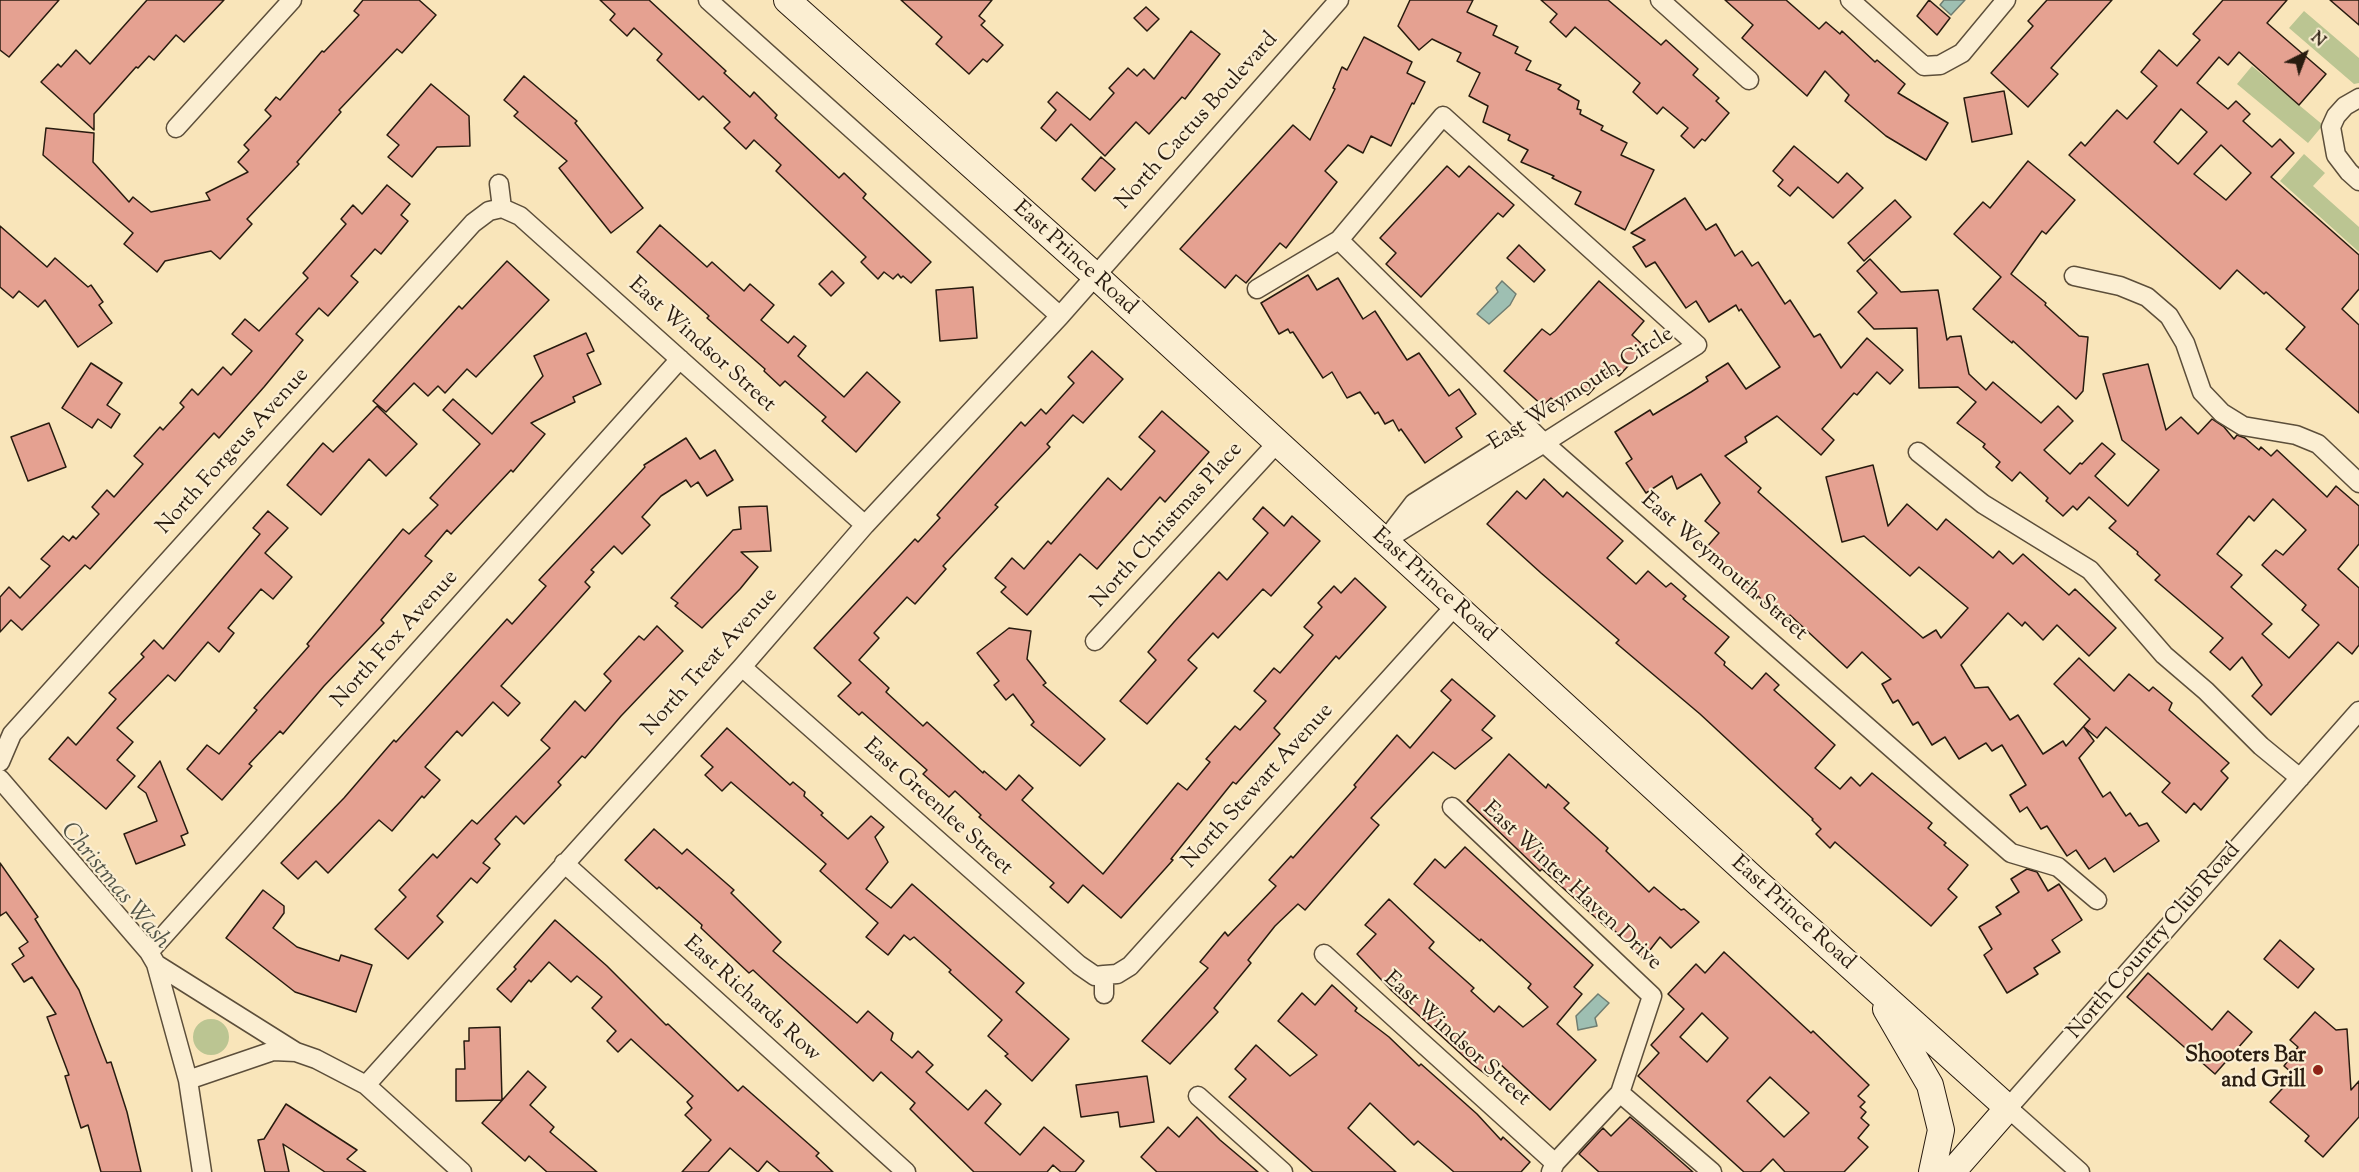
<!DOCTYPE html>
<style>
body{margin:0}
#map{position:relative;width:2359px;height:1172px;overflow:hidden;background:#f9e5ba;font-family:"Sorts Mill Goudy",serif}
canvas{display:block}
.north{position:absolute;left:2275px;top:24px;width:60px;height:60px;-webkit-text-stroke:4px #fbeed2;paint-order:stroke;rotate:42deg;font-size:16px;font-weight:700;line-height:24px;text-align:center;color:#281b0f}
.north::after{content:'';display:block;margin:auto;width:21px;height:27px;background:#281b0f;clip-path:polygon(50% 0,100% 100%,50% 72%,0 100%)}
</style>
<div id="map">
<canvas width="2359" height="1172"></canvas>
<div class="north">N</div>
</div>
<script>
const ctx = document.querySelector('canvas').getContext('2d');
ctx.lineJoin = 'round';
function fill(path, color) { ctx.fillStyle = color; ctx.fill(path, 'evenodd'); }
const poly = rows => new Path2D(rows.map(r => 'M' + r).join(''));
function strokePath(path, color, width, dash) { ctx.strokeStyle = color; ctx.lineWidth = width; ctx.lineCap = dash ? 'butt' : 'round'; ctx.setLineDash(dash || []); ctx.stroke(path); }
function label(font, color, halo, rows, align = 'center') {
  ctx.font = font + ' "Sorts Mill Goudy",serif'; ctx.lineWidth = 4.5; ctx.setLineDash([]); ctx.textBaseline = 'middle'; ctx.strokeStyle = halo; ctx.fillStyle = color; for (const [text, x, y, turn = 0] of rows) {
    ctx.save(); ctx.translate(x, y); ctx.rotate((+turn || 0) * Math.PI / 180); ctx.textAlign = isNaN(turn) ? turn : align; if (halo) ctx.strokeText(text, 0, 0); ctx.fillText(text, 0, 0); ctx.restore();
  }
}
fill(poly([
 [2304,11,2359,58,2359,83,2354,84,2289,28],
 [2252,66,2323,125,2308,143,2237,84],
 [2304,154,2325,173,2313,186,2359,227,2359,252,2280,181],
 '193 1037a18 18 0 1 1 36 0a18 18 0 1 1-36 0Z'
]), '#bbc592');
const water = poly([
 [1944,0,1965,0,1951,15,1940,5,1944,0],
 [1502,281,1516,294,1510,305,1489,324,1477,314,1498,292,1496,288,1502,281],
 [1598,994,1609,1003,1595,1018,1597,1026,1578,1030,1576,1016,1598,994]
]);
fill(water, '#9ebfb2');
strokePath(water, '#6f7d71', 1.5);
const building = poly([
 [0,0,59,0,9,57,0,50,0,0],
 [147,0,224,0,184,42,176,35,154,60,149,56,138,68,136,67,94,114,94,130,41,82,58,64,61,67,76,50,90,64,147,0],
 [363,0,419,0,436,15,402,53,397,49,339,110,341,112,297,162,299,164,247,219,252,224,220,259,211,251,165,261,157,272,124,244,133,233,43,155,46,128,94,133,93,162,129,202,133,197,151,212,210,200,206,193,248,172,238,162,249,150,244,145,271,116,265,110,276,97,280,100,322,51,324,52,359,15,354,11,363,0],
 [600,0,649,0,726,71,724,73,750,97,754,92,777,115,775,118,839,178,844,173,866,194,863,198,931,262,911,283,903,276,901,278,898,274,893,279,884,272,878,279,861,262,866,257,776,171,781,165,754,140,746,149,724,128,730,122,703,96,699,100,657,60,662,54,634,28,627,36,610,20,615,14,600,0],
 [901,0,992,0,979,16,985,21,981,25,1003,45,987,62,983,59,969,74,936,44,942,37,901,0],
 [1410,0,1473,0,1467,12,1497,26,1493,35,1518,47,1515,53,1531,61,1526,70,1561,85,1558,89,1579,101,1577,109,1581,110,1580,114,1603,126,1601,130,1627,143,1621,155,1654,170,1625,230,1575,204,1581,192,1552,178,1554,176,1521,162,1528,150,1508,140,1510,135,1483,122,1488,106,1469,96,1480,73,1457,61,1461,53,1432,39,1419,50,1398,26,1410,0],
 [1541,0,1608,0,1661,45,1666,40,1698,69,1693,75,1719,98,1716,101,1729,113,1705,141,1702,139,1694,148,1681,136,1688,128,1663,107,1657,114,1633,92,1640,83,1575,27,1566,37,1550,22,1557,14,1541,0],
 [1725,0,1786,0,1819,29,1826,22,1840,34,1842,31,1875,62,1877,60,1905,84,1898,93,1948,123,1926,160,1886,136,1845,101,1849,95,1825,71,1807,96,1742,38,1753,25,1725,0],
 [1929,0,1950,18,1937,35,1917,16,1929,0],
 [2047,0,2112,0,2051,68,2058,74,2028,107,1991,73,2033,26,2028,21,2047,0],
 [2223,0,2287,0,2267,23,2326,74,2299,105,2239,52,2228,65,2219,57,2197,83,2228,109,2236,101,2250,114,2243,121,2272,147,2280,139,2294,153,2271,177,2359,255,2359,289,2342,309,2359,325,2359,413,2286,349,2305,327,2266,292,2264,294,2237,270,2220,289,2069,155,2081,142,2085,146,2117,110,2127,119,2157,86,2141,72,2159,50,2177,66,2200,40,2193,34,2223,0],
 [2181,109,2207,132,2178,164,2154,142,2181,109],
 [2221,145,2251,173,2226,200,2194,174,2221,145],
 [2330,0,2359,0,2359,25,2330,0],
 [1146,7,1159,19,1147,31,1134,18,1146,7],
 [1191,31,1220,54,1185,99,1182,97,1149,134,1136,122,1105,156,1071,124,1056,141,1041,128,1056,110,1048,102,1057,92,1090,120,1114,93,1109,88,1128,68,1137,76,1144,69,1154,79,1191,31],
 [1364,37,1412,62,1407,73,1425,82,1414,104,1412,103,1391,146,1371,136,1363,153,1348,145,1325,171,1337,182,1286,248,1280,243,1246,283,1236,275,1225,288,1180,249,1293,125,1310,140,1335,89,1333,88,1342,67,1347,70,1364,37],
 [524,76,577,121,575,123,643,208,611,233,559,168,567,161,514,116,518,112,504,100,524,76],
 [431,84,469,116,470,146,437,147,412,177,388,157,399,145,387,135,431,84],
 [2004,91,2012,134,1972,142,1964,98,2004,91],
 [1794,146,1838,183,1847,173,1863,188,1833,218,1798,187,1790,196,1778,186,1783,180,1773,171,1794,146],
 [1101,157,1115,169,1095,191,1082,179,1101,157],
 [2028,161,2075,200,2046,234,2042,231,2011,274,2046,303,2045,305,2079,336,2088,337,2083,391,2076,399,2013,341,2012,343,1973,309,2001,277,1954,234,1983,202,1990,208,2028,161],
 [1447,166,1459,177,1469,166,1514,205,1503,217,1498,213,1421,297,1386,264,1396,253,1380,238,1447,166],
 [387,185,410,204,401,215,408,221,381,254,375,249,351,276,358,282,328,316,319,308,296,334,303,340,264,387,219,438,214,433,90,569,85,565,22,630,11,620,0,632,0,597,9,587,20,598,50,566,41,559,63,536,69,541,73,536,76,539,99,514,92,507,107,490,114,497,143,464,134,456,160,427,163,430,184,407,180,403,192,389,198,395,223,367,231,375,252,351,232,334,245,319,259,331,308,278,303,273,346,224,341,219,353,205,362,214,387,185],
 [1685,198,1706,230,1716,224,1735,256,1742,251,1752,266,1758,262,1785,304,1790,300,1814,337,1820,334,1841,368,1867,338,1903,370,1890,384,1877,372,1857,395,1854,393,1822,429,1834,440,1821,455,1777,416,1745,437,1747,442,1725,456,1761,488,1758,492,1923,638,1936,630,1941,638,1968,608,1919,567,1910,576,1864,536,1842,542,1826,477,1873,465,1888,526,1907,504,1937,530,1946,519,1993,558,1999,551,2013,564,2023,554,2069,595,2075,589,2116,628,2089,656,2057,625,2043,640,2025,622,2022,626,2008,613,1961,665,1975,688,1988,687,2010,720,2018,715,2043,754,2063,741,2066,746,2090,719,2054,684,2079,658,2114,691,2129,674,2149,691,2153,687,2172,703,2169,710,2229,763,2221,771,2228,778,2201,810,2194,803,2186,813,2162,792,2170,783,2106,727,2097,738,2084,727,2094,741,2079,758,2103,797,2110,792,2126,816,2130,813,2139,826,2147,823,2159,841,2114,872,2105,858,2089,869,2076,850,2067,856,2047,826,2041,829,2027,807,2020,812,2010,795,2026,785,2002,745,1992,751,1986,743,1959,759,1945,737,1932,745,1918,722,1913,725,1898,700,1893,703,1882,684,1891,679,1862,652,1847,668,1790,615,1784,620,1758,596,1755,600,1737,584,1742,579,1706,548,1719,533,1705,521,1720,503,1701,474,1677,489,1672,476,1646,493,1626,463,1632,459,1615,432,1650,410,1653,415,1691,392,1708,381,1706,377,1728,363,1746,389,1780,367,1741,309,1739,311,1736,305,1709,322,1696,301,1686,308,1655,262,1646,267,1633,247,1645,240,1631,233,1685,198],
 [1895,200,1911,217,1864,261,1848,243,1895,200],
 [660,225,707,267,712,262,744,291,750,284,774,305,761,320,788,343,794,336,806,346,798,356,844,397,867,372,900,402,856,452,822,421,826,417,785,381,780,386,764,371,765,369,707,318,709,316,637,252,660,225],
 [0,226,47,267,55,258,88,287,91,285,103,302,99,305,112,323,78,347,45,300,38,307,19,291,13,298,0,287,0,226],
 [1519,245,1545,270,1534,282,1507,258,1519,245],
 [1870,259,1901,292,1938,290,1947,340,1950,337,1961,336,1969,374,1986,390,1993,382,2041,423,2058,406,2073,421,2044,450,2070,474,2080,463,2082,464,2102,443,2115,454,2095,476,2128,506,2159,470,2122,440,2103,374,2148,364,2166,430,2181,417,2198,434,2212,419,2224,427,2234,439,2237,435,2245,438,2259,450,2261,447,2271,456,2277,450,2327,497,2336,486,2359,506,2359,544,2338,569,2359,588,2359,645,2352,654,2338,642,2271,715,2252,696,2262,685,2242,657,2230,670,2210,652,2223,638,2155,580,2160,575,2137,554,2138,552,2109,528,2116,521,2089,497,2077,510,2073,506,2063,516,2046,501,2048,498,2020,472,2012,481,1996,467,2000,462,1983,447,1985,444,1957,423,1976,402,1958,387,1919,388,1917,328,1874,329,1858,312,1877,293,1857,271,1870,259],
 [2273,499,2306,530,2283,555,2276,550,2262,565,2306,605,2302,610,2319,625,2289,658,2262,634,2272,624,2231,587,2242,575,2217,554,2249,516,2254,521,2273,499],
 [507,261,549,300,476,377,467,369,445,393,438,386,428,396,414,383,386,412,373,401,459,306,462,309,507,261],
 [832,271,844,283,831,296,819,284,832,271],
 [1308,275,1317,290,1338,278,1363,319,1375,311,1407,360,1419,353,1449,396,1459,389,1476,414,1456,428,1462,437,1425,463,1401,429,1399,431,1393,420,1385,424,1378,412,1375,414,1360,392,1347,398,1332,372,1323,378,1293,332,1290,333,1288,329,1279,334,1261,303,1308,275],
 [1599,281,1644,321,1632,335,1645,347,1619,376,1611,369,1588,395,1581,388,1563,408,1551,398,1543,406,1504,371,1542,329,1550,335,1555,331,1599,281],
 [973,287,977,338,940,341,936,290,973,287],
 [586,333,594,351,587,354,601,384,573,397,575,402,531,423,545,434,513,472,511,470,451,534,447,530,425,556,432,561,381,620,384,623,324,686,283,734,280,731,249,764,252,766,222,800,187,769,207,745,219,754,257,710,254,708,309,646,307,644,403,529,409,534,438,505,430,498,480,444,443,410,453,399,492,434,543,376,534,356,586,333],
 [1092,351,1123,379,1083,423,1073,415,1047,444,1050,447,995,505,998,507,943,566,946,569,915,604,907,597,874,633,879,638,859,660,889,688,886,692,923,726,927,722,983,773,984,771,1006,790,1019,775,1033,788,1022,800,1103,874,1178,783,1187,790,1210,762,1206,759,1235,726,1240,730,1266,701,1254,691,1274,668,1280,673,1313,635,1304,627,1322,607,1318,603,1334,586,1341,593,1355,578,1386,607,1339,659,1336,656,1274,728,1280,734,1236,784,1233,782,1171,859,1173,860,1121,918,1083,885,1068,903,1050,887,1054,883,979,817,981,815,955,791,949,797,923,774,927,770,862,712,859,715,838,696,851,683,814,648,915,539,918,542,940,518,937,515,1021,422,1025,426,1041,409,1046,414,1074,383,1068,377,1092,351],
 [91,363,122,383,107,405,120,414,111,428,98,419,92,428,62,408,91,363],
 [377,406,417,444,386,476,369,459,321,515,287,485,323,443,333,452,377,406],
 [1162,411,1209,452,1165,502,1160,497,1097,569,1080,554,1027,615,1001,592,1006,587,995,578,1012,558,1024,569,1048,541,1051,544,1108,478,1121,490,1155,451,1139,437,1162,411],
 [49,423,66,467,28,481,11,437,49,423],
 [686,438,700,459,715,450,733,480,707,496,698,482,691,487,686,480,661,496,642,517,650,525,622,554,614,546,591,570,594,572,585,582,590,587,501,686,520,703,508,716,493,702,462,736,457,731,425,767,440,780,424,798,422,796,392,831,379,820,328,873,316,861,298,879,281,863,344,798,394,740,396,742,507,619,512,624,546,586,539,580,645,467,644,465,686,438],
 [1544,479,1563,497,1567,492,1623,541,1607,558,1636,584,1648,571,1666,587,1671,583,1686,596,1683,599,1729,637,1715,653,1725,662,1724,665,1752,689,1766,673,1779,685,1774,690,1835,745,1815,768,1840,789,1851,777,1860,786,1872,773,1932,823,1928,828,1946,843,1944,845,1968,865,1948,889,1957,897,1931,926,1835,842,1830,848,1816,834,1821,829,1812,820,1813,819,1700,714,1616,643,1619,640,1541,573,1487,524,1517,491,1526,499,1544,479],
 [767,506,771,551,741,552,758,567,740,589,702,628,675,606,678,603,671,598,733,530,741,529,739,507,767,506],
 [1263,507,1284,526,1292,516,1320,541,1271,596,1263,589,1218,638,1213,633,1188,660,1197,668,1147,724,1120,701,1156,660,1148,652,1174,622,1219,572,1227,580,1268,533,1253,519,1263,507],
 [268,511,288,528,265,553,292,577,273,599,261,589,228,628,234,633,219,652,208,642,175,681,168,675,117,728,133,742,117,760,135,776,106,809,49,759,68,737,76,745,116,699,109,693,144,657,141,654,154,640,163,649,260,534,253,528,268,511],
 [657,626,683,651,621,716,585,758,582,756,558,782,561,785,524,824,516,816,495,839,500,844,483,863,490,868,477,883,471,878,437,916,443,922,408,959,375,929,406,897,399,890,433,854,437,858,472,820,477,824,550,748,541,740,575,701,585,711,611,681,604,674,639,636,644,640,657,626],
 [1009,628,1031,631,1027,659,1046,683,1043,685,1105,739,1080,766,1031,725,1034,722,1013,694,1006,700,994,685,999,681,977,653,1009,628],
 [1452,679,1495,716,1482,730,1492,738,1455,769,1433,752,1371,818,1379,825,1305,910,1298,904,1275,926,1248,960,1251,963,1214,1008,1218,1012,1170,1064,1142,1041,1208,968,1200,962,1225,932,1228,936,1276,886,1269,880,1291,856,1293,858,1356,787,1354,785,1397,735,1410,748,1451,700,1441,691,1452,679],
 [727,728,790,785,793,782,805,792,804,796,823,813,821,815,848,839,871,816,884,827,875,837,888,862,866,889,891,908,912,884,1024,983,1016,992,1069,1039,1032,1081,1005,1056,1008,1054,988,1036,1002,1020,949,972,951,970,914,937,910,940,904,935,888,955,866,937,878,923,820,871,826,864,731,782,722,791,705,775,713,767,701,756,727,728],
 [1509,754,1546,788,1548,784,1569,803,1564,808,1608,848,1606,851,1649,892,1654,887,1681,910,1684,909,1699,922,1671,948,1660,937,1643,959,1631,945,1608,925,1606,927,1542,869,1540,871,1467,801,1509,754],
 [160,761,188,833,181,836,185,845,136,864,124,834,157,821,146,793,138,787,160,761],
 [654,829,682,854,687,849,734,890,731,893,781,942,773,951,857,1023,868,1011,893,1033,891,1040,912,1058,918,1051,933,1065,926,1072,968,1110,986,1090,1001,1104,985,1123,1020,1155,1044,1127,1084,1161,1075,1172,1061,1172,1053,1165,1047,1172,974,1172,910,1109,915,1103,881,1072,873,1081,753,970,749,973,701,928,702,925,659,887,657,889,625,860,654,829],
 [1465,847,1593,965,1574,987,1582,994,1557,1024,1596,1060,1550,1110,1499,1063,1488,1076,1472,1064,1392,991,1357,954,1376,934,1365,925,1389,899,1434,942,1429,948,1474,988,1471,991,1494,1012,1499,1006,1523,1027,1548,1007,1528,988,1531,984,1481,939,1480,941,1414,884,1435,859,1445,868,1465,847],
 [0,863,38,917,35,919,79,990,107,1063,111,1062,127,1112,141,1172,101,1172,88,1125,81,1128,65,1076,69,1075,47,1017,56,1014,32,977,24,982,12,964,24,956,19,948,28,942,6,912,0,916,0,863],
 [2027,869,2037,872,2048,891,2059,884,2082,920,2052,940,2060,952,2034,968,2038,974,2007,993,1984,955,1992,949,1979,927,2001,914,1996,907,2019,892,2011,879,2027,869],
 [263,890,284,906,284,913,273,928,297,947,339,961,341,955,372,965,356,1012,295,992,226,938,263,890],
 [555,920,607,966,666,1025,668,1024,738,1091,743,1086,819,1153,816,1156,833,1172,780,1172,767,1161,758,1172,730,1148,708,1172,682,1172,711,1140,685,1115,692,1108,687,1102,693,1096,631,1039,618,1052,607,1041,616,1031,592,1008,602,997,577,976,571,982,549,962,531,982,529,980,511,1002,497,989,516,969,514,967,555,920],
 [2280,940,2314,969,2298,988,2264,959,2280,940],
 [1724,952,1811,1033,1813,1031,1869,1085,1858,1096,1865,1102,1860,1107,1866,1112,1861,1118,1869,1125,1858,1138,1868,1147,1844,1172,1785,1172,1773,1159,1760,1172,1744,1172,1638,1076,1659,1053,1651,1045,1684,1009,1668,994,1696,964,1705,973,1724,952],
 [1702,1013,1728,1038,1707,1062,1680,1037,1702,1013],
 [1770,1077,1809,1113,1784,1137,1747,1101,1770,1077],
 [2148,973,2212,1030,2228,1011,2252,1032,2215,1074,2127,997,2148,973],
 [1332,985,1357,1008,1355,1011,1389,1037,1419,1066,1421,1064,1477,1114,1501,1140,1503,1137,1530,1162,1521,1172,1454,1172,1418,1141,1414,1145,1370,1103,1348,1128,1396,1172,1313,1172,1229,1097,1246,1079,1235,1069,1256,1045,1290,1076,1317,1055,1278,1021,1302,993,1315,1005,1332,985],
 [2315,1012,2336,1030,2347,1029,2351,1090,2359,1081,2359,1117,2323,1157,2305,1141,2309,1136,2270,1102,2291,1079,2289,1077,2292,1073,2284,1066,2298,1047,2290,1040,2315,1012],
 [500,1027,502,1100,456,1101,456,1069,465,1069,464,1041,469,1041,469,1028,500,1027],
 [528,1071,546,1087,530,1105,554,1127,550,1132,597,1172,547,1172,529,1156,525,1161,482,1123,528,1071],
 [1147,1076,1154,1122,1120,1127,1118,1112,1081,1117,1076,1085,1147,1076],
 [286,1104,357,1150,347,1159,366,1172,325,1172,283,1144,289,1172,265,1172,258,1140,264,1139,286,1104],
 [1197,1117,1220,1140,1258,1172,1157,1172,1141,1157,1168,1127,1179,1137,1197,1117],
 [1630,1117,1643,1128,1693,1172,1599,1172,1579,1154,1603,1128,1611,1136,1630,1117]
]);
fill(building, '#e5a191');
strokePath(building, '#281b0f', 1.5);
const minor = poly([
 [708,0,1060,316],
 [1660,0,1749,80],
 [1850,0,1924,66,1940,65,1962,53,2006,0],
 [2359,98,2345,106,2336,116,2331,127,2336,155,2349,172,2359,181],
 [176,128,292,0],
 [502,208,520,216,865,525],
 [2074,276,2120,286,2147,297,2169,316,2185,343,2202,392,2222,413,2243,426,2296,435,2318,444,2359,483],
 [1257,289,1339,240],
 [1918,452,1983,504,2090,570,2164,655,2206,691,2261,746,2300,778],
 [1391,533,1414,503,1500,449,1536,444],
 [1384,541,1544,443,1697,345,1443,116,1339,240,1544,443,2011,853,2058,867,2097,900],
 [1095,641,1277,443],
 [742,667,1079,965,1095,976,1104,975],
 [0,762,12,734,473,223,489,211,502,208,499,184],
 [0,779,149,952,156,964,296,1052],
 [1452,807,1652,996,1620,1093,1712,1172],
 [564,863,906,1172],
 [149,952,680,359],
 [1324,954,1555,1163],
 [156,964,188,1080,202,1172],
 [1104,994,1104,975,1117,974,1130,966,1455,606],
 [188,1080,273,1051,296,1052,316,1059,366,1085,462,1172],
 [366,1085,742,667,865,525,1060,316,1339,0],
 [1198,1096,1283,1172],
 [1551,1172,1555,1163,1620,1093],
 [2080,1172,2008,1108,2359,711]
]);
const secondary = poly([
 [787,0,1100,280,1757,882,2008,1108,1952,1172],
 [1886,1009,1930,1085,1941,1130,1932,1172]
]);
strokePath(minor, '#5c4e3a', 21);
strokePath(secondary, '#281b0f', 28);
strokePath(minor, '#fbeed2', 18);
strokePath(secondary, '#fbeed2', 26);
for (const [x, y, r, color] of [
 [2318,1070,6,"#8f2418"]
]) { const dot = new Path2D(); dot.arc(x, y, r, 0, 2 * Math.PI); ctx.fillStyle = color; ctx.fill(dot); strokePath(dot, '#fbeed2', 2); }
label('22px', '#281b0f', '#fbeed2', [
 ["North Cactus Boulevard",1198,122,-48],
 ["East Prince Road",1074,259,42],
 ["East Windsor Street",701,346,42],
 ["East Weymouth Circle",1582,390,-32],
 ["North Forgeus Avenue",234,452,-48],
 ["North Christmas Place",1168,526,-48],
 ["East Weymouth Street",1723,568,41],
 ["East Prince Road",1433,586,42],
 ["North Fox Avenue",396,640,-48],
 ["North Treat Avenue",711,663,-48],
 ["North Stewart Avenue",1259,787,-48],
 ["East Greenlee Street",937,808,42],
 ["East Winter Haven Drive",1571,887,43],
 ["East Prince Road",1792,914,42],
 ["North Country Club Road",2155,942,-49],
 ["East Richards Row",751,1000,42],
 ["East Windsor Street",1456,1040,42]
]);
label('bold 22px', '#281b0f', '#fbeed2', [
 ["Shooters Bar",2306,1057],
 ["and Grill",2306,1082]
], 'right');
label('italic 24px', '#515448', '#fbeed2', [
 ["Christmas Wash",114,887,50]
]);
</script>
